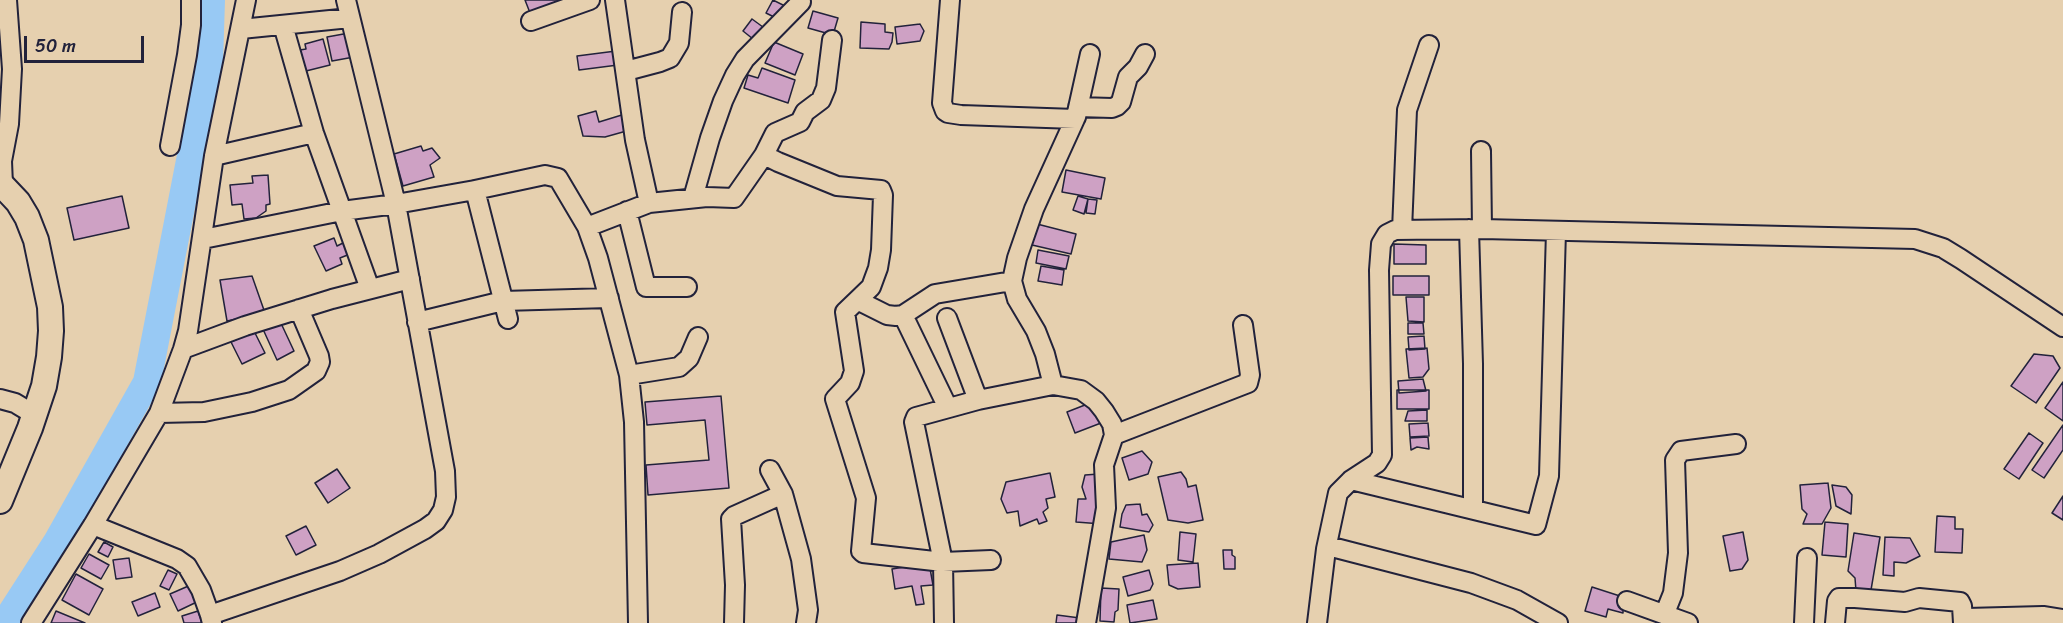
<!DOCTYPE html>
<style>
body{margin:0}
#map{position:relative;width:2063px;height:623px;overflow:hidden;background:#e6d0af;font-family:Sriracha,sans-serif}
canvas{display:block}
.scale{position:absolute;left:24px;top:36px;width:120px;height:27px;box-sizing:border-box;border:3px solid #22223b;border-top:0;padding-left:8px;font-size:18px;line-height:21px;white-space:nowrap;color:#22223b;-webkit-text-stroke:4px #e6d0af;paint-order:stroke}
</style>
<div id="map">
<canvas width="2063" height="623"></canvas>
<div class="scale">50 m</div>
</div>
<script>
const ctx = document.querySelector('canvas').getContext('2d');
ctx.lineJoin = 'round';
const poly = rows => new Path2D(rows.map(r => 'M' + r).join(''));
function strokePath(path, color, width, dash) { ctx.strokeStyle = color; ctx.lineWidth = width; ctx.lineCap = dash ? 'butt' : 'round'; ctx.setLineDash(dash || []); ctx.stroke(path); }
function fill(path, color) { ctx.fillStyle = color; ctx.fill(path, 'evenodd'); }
strokePath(poly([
 [5,623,57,542,147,382,209,63,211,0]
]), '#98c9f4', 28);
const building = poly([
 [525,0,575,0,532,18,525,0],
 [773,0,789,8,782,21,766,13,773,0],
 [813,11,838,18,833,35,808,28,813,11],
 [752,19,767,30,753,39,743,31,752,19],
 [861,22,885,24,885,32,893,33,892,42,889,49,860,48,861,22],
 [920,24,924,31,920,41,897,44,895,27,920,24],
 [349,33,354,57,332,61,327,37,349,33],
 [323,39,330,65,306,71,300,50,306,49,305,44,323,39],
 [774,42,803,54,795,75,765,63,774,42],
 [616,51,618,65,579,70,577,56,616,51],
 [762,68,795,80,788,103,744,88,748,75,758,78,762,68],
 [596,111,599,122,625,114,630,130,605,137,583,136,578,116,596,111],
 [421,146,423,151,432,148,440,158,430,165,434,177,403,186,394,154,421,146],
 [1066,170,1105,178,1101,199,1062,192,1066,170],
 [268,175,270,204,266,205,266,211,256,218,244,219,242,204,232,205,230,185,253,183,252,176,268,175],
 [122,196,129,228,74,240,67,208,122,196],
 [1078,196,1088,199,1084,214,1073,210,1078,196],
 [1088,199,1097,200,1095,214,1086,213,1088,199],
 [1037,224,1076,234,1071,254,1032,245,1037,224],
 [334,238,337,246,345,242,350,254,340,258,342,264,326,271,314,246,334,238],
 [1394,244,1426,245,1426,264,1394,264,1394,244],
 [1038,250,1069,256,1066,269,1036,263,1038,250],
 [1041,266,1064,270,1062,285,1038,281,1041,266],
 [252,276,265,313,227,321,220,280,252,276],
 [1393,276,1429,276,1429,295,1393,295,1393,276],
 [1406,297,1424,297,1424,322,1408,321,1406,297],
 [279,319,294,351,277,360,262,327,279,319],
 [1408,323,1423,323,1424,334,1408,334,1408,323],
 [254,331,265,353,242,364,231,342,254,331],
 [1424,336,1425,349,1409,350,1408,337,1424,336],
 [1427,348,1429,369,1423,377,1409,378,1406,349,1427,348],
 [2034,354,2053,356,2060,368,2036,403,2011,386,2034,354],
 [1423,379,1426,391,1399,393,1398,381,1423,379],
 [2063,382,2063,421,2045,408,2063,382],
 [1397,390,1429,390,1429,409,1397,409,1397,390],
 [721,396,729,488,648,495,646,465,709,460,705,420,647,425,645,402,721,396],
 [1090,403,1093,412,1099,410,1101,423,1075,433,1067,412,1090,403],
 [1427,410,1427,421,1405,421,1408,411,1427,410],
 [1428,423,1429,436,1410,437,1409,424,1428,423],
 [2063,425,2063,450,2044,478,2032,470,2063,425],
 [2029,433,2043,443,2019,479,2004,469,2029,433],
 [1428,437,1429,449,1417,447,1411,450,1410,438,1428,437],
 [1142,451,1152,462,1148,474,1129,480,1122,458,1142,451],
 [337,469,350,488,328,503,315,483,337,469],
 [1181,472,1186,479,1188,487,1196,485,1203,520,1188,523,1168,520,1158,477,1181,472],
 [1050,473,1055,497,1046,499,1048,508,1043,512,1047,521,1039,524,1037,519,1020,526,1018,511,1007,513,1001,499,1006,482,1050,473],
 [1099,474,1102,524,1076,522,1078,499,1086,499,1082,487,1085,475,1099,474],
 [1828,483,1831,508,1822,524,1803,524,1807,514,1802,509,1800,485,1828,483],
 [1832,485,1846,487,1852,495,1851,514,1836,506,1832,485],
 [2063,496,2063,520,2052,513,2063,496],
 [1140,504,1142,515,1147,514,1153,525,1149,532,1120,527,1122,514,1126,505,1140,504],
 [1937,516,1955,517,1955,529,1963,529,1962,553,1935,552,1937,516],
 [1825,522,1848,524,1846,557,1822,555,1825,522],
 [306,526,316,545,296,555,286,536,306,526],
 [1180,532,1196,534,1193,562,1178,560,1180,532],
 [1743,532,1748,560,1742,569,1730,571,1723,536,1743,532],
 [1854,533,1880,537,1871,590,1856,591,1855,578,1848,571,1854,533],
 [1144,535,1147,550,1142,562,1109,559,1111,542,1144,535],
 [1885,537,1910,538,1920,556,1906,563,1894,562,1894,576,1883,575,1885,537],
 [104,542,113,547,108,557,98,552,104,542],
 [1223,550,1232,550,1232,555,1235,557,1235,569,1224,569,1223,550],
 [89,554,109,565,101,579,81,568,89,554],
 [129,558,132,577,116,579,113,560,129,558],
 [929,563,933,585,921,586,924,604,916,605,912,586,895,589,892,569,929,563],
 [1198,563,1200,587,1178,589,1169,585,1167,565,1198,563],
 [168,570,177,574,169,590,160,586,168,570],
 [1149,570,1153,584,1150,590,1128,596,1123,577,1149,570],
 [76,574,103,589,89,615,62,600,76,574],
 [193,584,201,600,178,611,170,594,193,584],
 [1592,587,1623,597,1623,613,1608,609,1606,617,1585,611,1592,587],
 [1101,588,1119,589,1118,610,1115,612,1114,622,1100,621,1101,588],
 [155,593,160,607,138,616,132,602,155,593],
 [1153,600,1157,619,1130,623,1127,605,1153,600],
 [56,611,85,623,51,623,56,611],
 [198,611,202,623,184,623,182,616,198,611],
 [1057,615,1080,618,1080,623,1056,623,1057,615]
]);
fill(building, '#cea1c4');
strokePath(building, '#22223b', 1.5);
const minor = poly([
 [615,0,635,140,649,203],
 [950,0,942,103,945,111,948,113,961,115,1075,119,1034,209,1017,258,1012,281,1017,299,1036,331,1045,354,1053,385],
 [531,21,590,0],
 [283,25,314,133,370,289],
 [241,29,350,18],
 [626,71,660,62,670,58,679,43,682,12],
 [1078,107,1112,108,1117,106,1121,102,1128,77,1138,67,1145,54],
 [1076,117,1090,54],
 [170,146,187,55,191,25,191,0],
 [1481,151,1482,229],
 [764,155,775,133,800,122,805,112,821,100,826,88,832,40],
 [214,156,314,133],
 [3,185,2,161,9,124,12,69,7,0],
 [475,190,508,319],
 [693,198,710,138,723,101,735,75,745,59,801,2],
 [627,211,646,287,687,287],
 [587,227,649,203,707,197,734,198,764,155,778,162,837,186,881,190,883,195,881,250,878,268,871,287,845,312,854,371,850,383,835,399,866,498,861,551,863,553,943,562,914,422,916,417,978,400,1053,385,1081,390,1096,401,1104,411,1112,424,1114,435,1104,465,1106,508,1086,623],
 [1469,229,1473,364,1473,509],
 [1402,230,1407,110,1429,45],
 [203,239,342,211,396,204,475,190,545,175,558,178,587,227,598,258,629,375,634,422,638,623],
 [859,301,887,315,896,316,903,315,935,294,1012,281],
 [903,315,948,408],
 [947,318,978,400],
 [417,322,503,301,609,298],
 [183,349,245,326,332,299,410,279],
 [629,375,679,367,689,358,698,337],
 [0,399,15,403,35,415],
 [159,413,204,412,252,402,289,390,316,371,320,362,319,356,299,309],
 [1114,435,1248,383,1250,375,1243,325],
 [770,470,783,494,801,559,808,610,806,623],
 [1351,480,1536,525,1549,476,1556,231],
 [93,525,177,559,187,566,201,590,210,615],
 [1328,546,1471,583,1517,600,1558,623],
 [1627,601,1688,623],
 [1665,613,1673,593,1678,553,1675,460,1681,451,1736,444],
 [1964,619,1967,618,2043,616,2063,619],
 [31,623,93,525,159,413,183,349,188,331,214,156,246,0],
 [212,623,210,615,340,571,379,554,425,529,436,521,443,510,446,497,445,471,396,204,346,0],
 [734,623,735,585,731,519,734,516,783,494],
 [944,623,943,562,991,560],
 [1317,623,1326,549,1338,493,1351,480,1377,463,1382,455,1379,270,1381,244,1387,234,1395,230,1482,229,1915,239,1943,248,1961,259,2063,327],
 [1804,623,1807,558],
 [1835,623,1837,601,1839,598,1855,598,1905,602,1919,598,1960,602,1962,606,1963,623]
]);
const tertiary = poly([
 [0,183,18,202,27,217,36,240,50,307,51,331,49,357,44,386,30,428,0,501]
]);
strokePath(minor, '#22223b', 22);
strokePath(tertiary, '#22223b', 28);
strokePath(minor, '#e6d0af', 18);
strokePath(tertiary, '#e6d0af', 24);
</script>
